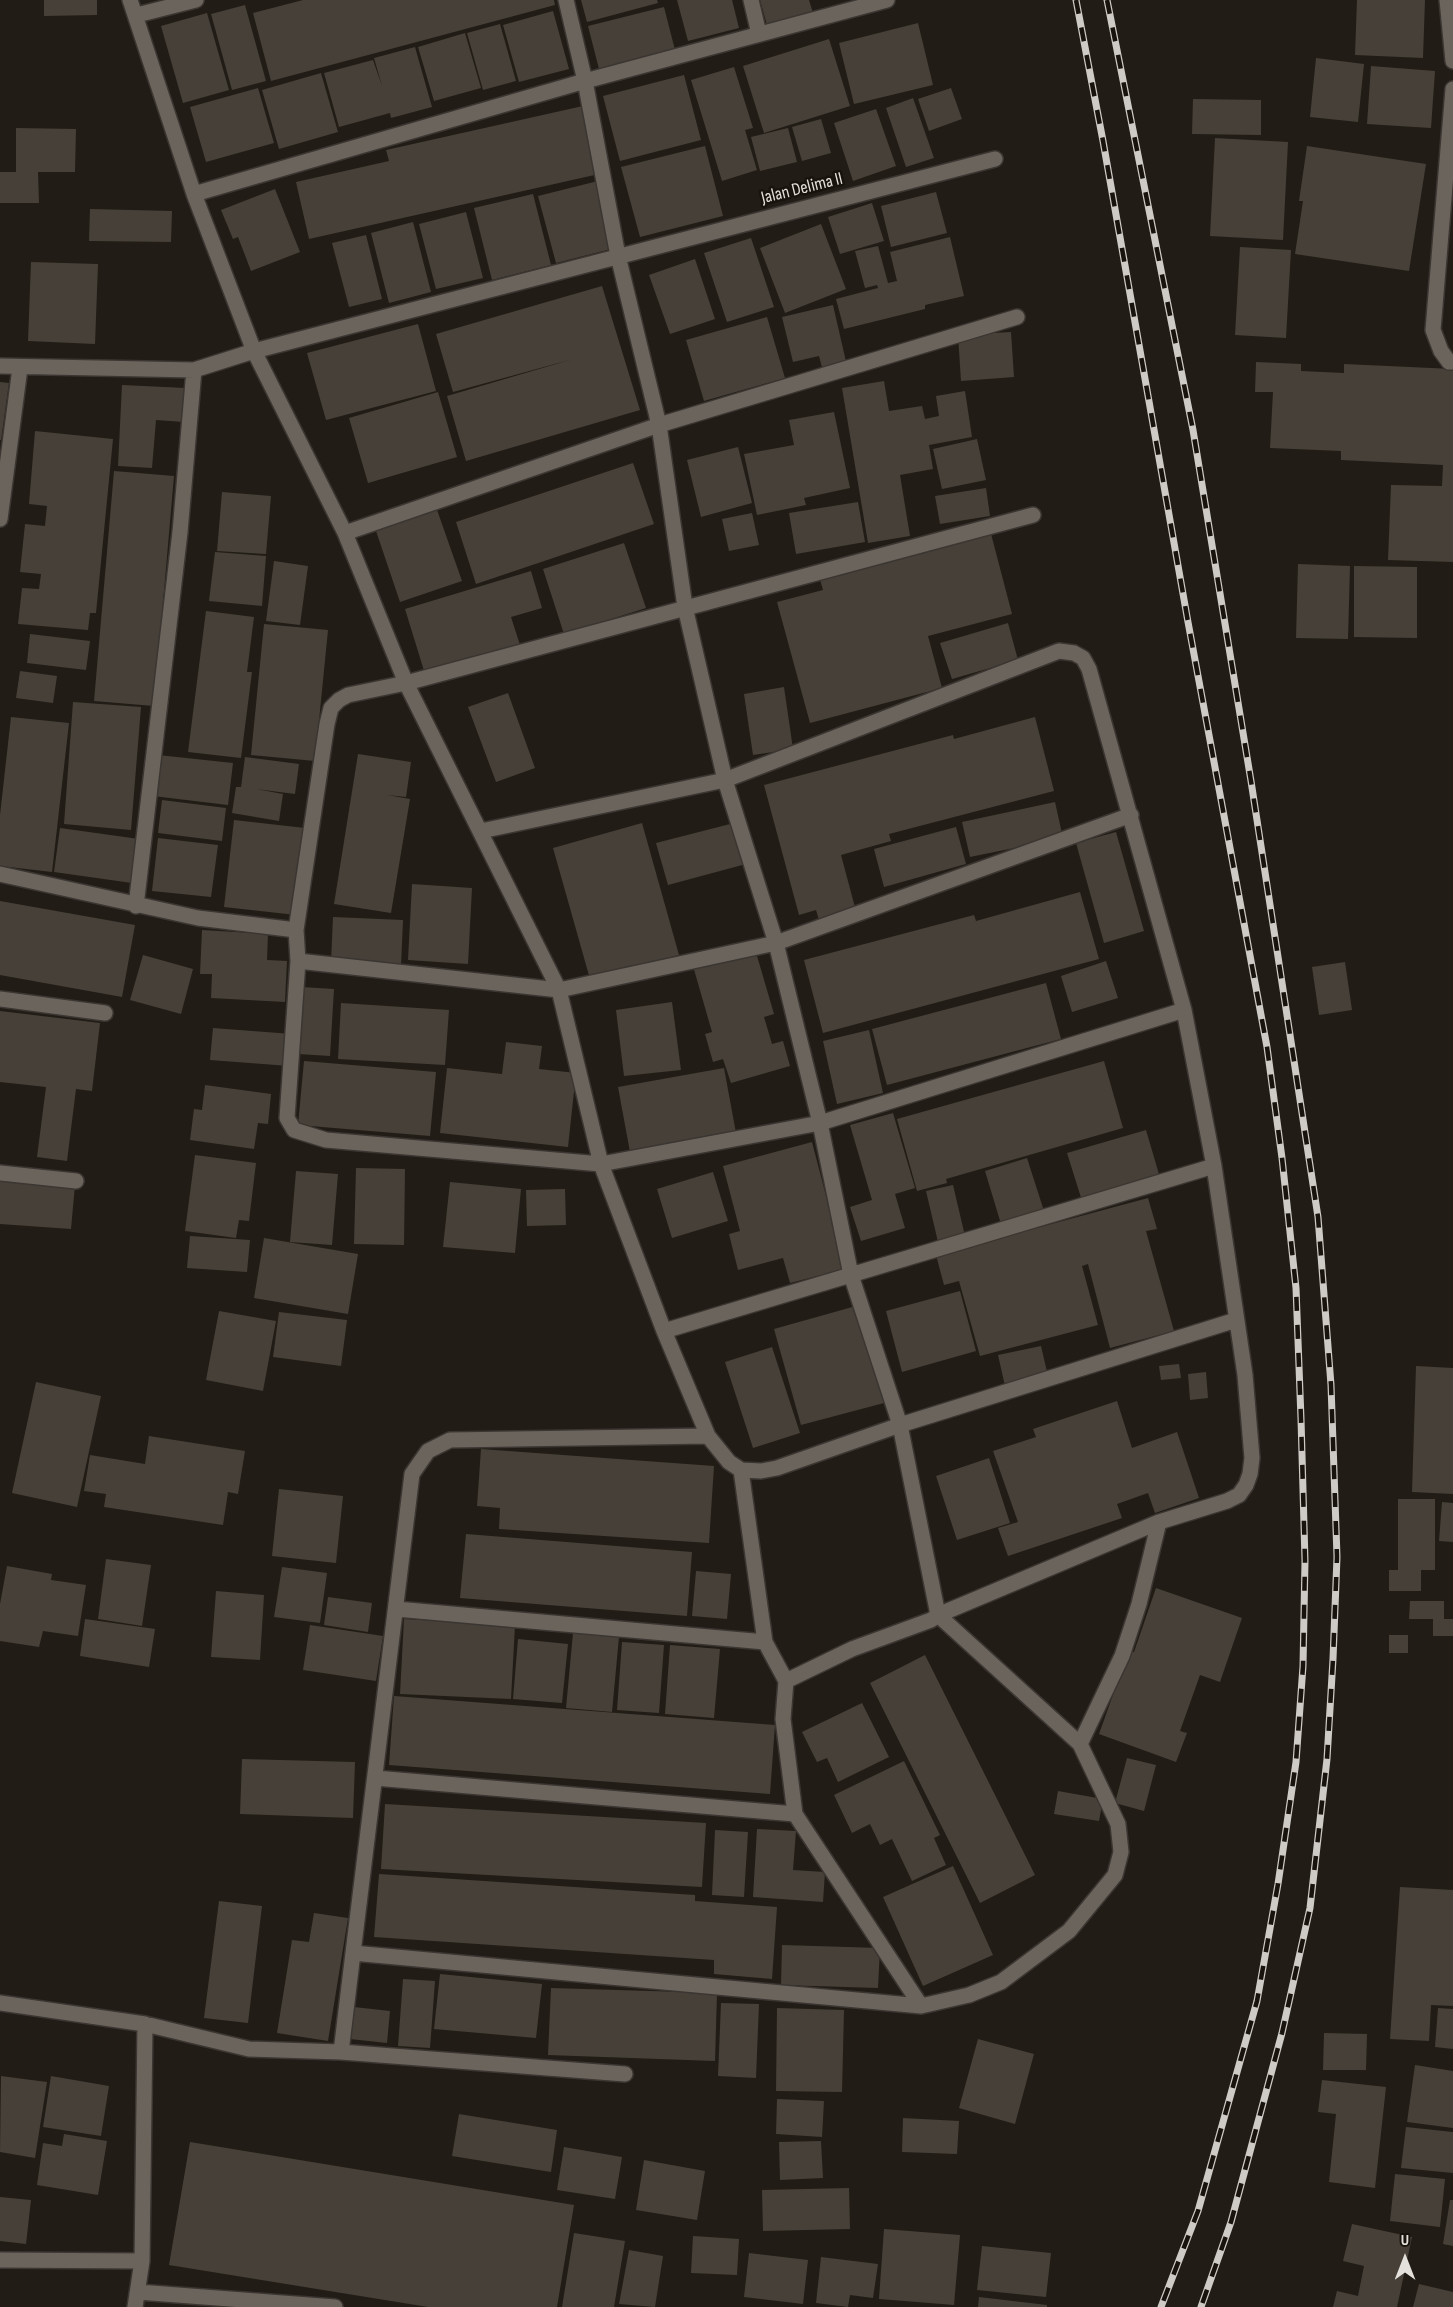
<!DOCTYPE html>
<style>
body{margin:0}
#map{position:relative;width:1453px;height:2307px;overflow:hidden;background:#211c15;font-family:"Sofia Sans Condensed",sans-serif}
canvas{display:block}
.north{position:absolute;left:1375px;top:2229px;width:60px;height:60px;-webkit-text-stroke:4px #18130c;paint-order:stroke;rotate:0deg;font-size:16px;font-weight:700;line-height:24px;text-align:center;color:#e4e0db}
.north::after{content:'';display:block;margin:auto;width:21px;height:27px;background:#e4e0db;clip-path:polygon(50% 0,100% 100%,50% 72%,0 100%)}
</style>
<div id="map">
<canvas width="1453" height="2307"></canvas>
<div class="north">U</div>
</div>
<script>
const ctx = document.querySelector('canvas').getContext('2d');
ctx.lineJoin = 'round';
function fill(path, color) { ctx.fillStyle = color; ctx.fill(path, 'evenodd'); }
const poly = rows => new Path2D(rows.map(r => 'M' + r).join(''));
function strokePath(path, color, width, dash) { ctx.strokeStyle = color; ctx.lineWidth = width; ctx.lineCap = dash ? 'butt' : 'round'; ctx.setLineDash(dash || []); ctx.stroke(path); }
function label(font, color, halo, rows, align = 'center') {
  ctx.font = font + ' "Sofia Sans Condensed",sans-serif'; ctx.lineWidth = 5; ctx.setLineDash([]); ctx.textBaseline = 'middle'; ctx.strokeStyle = halo; ctx.fillStyle = color; for (const [text, x, y, turn = 0] of rows) {
    ctx.save(); ctx.translate(x, y); ctx.rotate((+turn || 0) * Math.PI / 180); ctx.textAlign = isNaN(turn) ? turn : align; if (halo) ctx.strokeText(text, 0, 0); ctx.fillText(text, 0, 0); ctx.restore();
  }
}
fill(poly([
 [44,0,97,0,97,15,44,16],
 [303,0,554,0,555,5,271,81,253,13],
 [581,0,657,0,658,3,587,22],
 [677,0,732,0,739,28,688,41],
 [760,0,809,0,813,13,767,25],
 [1357,0,1425,0,1423,58,1355,55],
 [245,5,266,81,232,90,211,14],
 [664,7,675,50,599,69,588,26],
 [553,11,569,69,519,82,503,25],
 [207,13,229,90,183,103,161,26],
 [918,23,933,85,854,104,839,43],
 [500,24,516,81,483,90,467,33],
 [465,33,481,88,434,101,418,47],
 [829,39,850,106,764,133,743,66],
 [415,47,432,107,391,118,390,113,339,127,324,73,373,60,382,86,374,58],
 [1316,58,1364,64,1358,122,1310,117],
 [1371,66,1435,71,1431,128,1367,124],
 [734,67,753,128,745,130,757,170,722,181,691,80],
 [321,73,338,132,279,149,262,90],
 [684,75,701,140,620,161,603,96],
 [258,88,274,143,206,162,190,107],
 [951,88,962,119,929,131,918,99],
 [913,98,934,158,906,167,886,108],
 [1193,99,1261,100,1261,135,1192,134],
 [583,106,599,174,309,239,296,182,389,161,386,150],
 [876,109,896,166,853,181,834,123],
 [821,119,831,153,802,161,792,127],
 [16,128,76,129,75,172,38,172,39,203,0,203,0,172,16,172],
 [788,128,797,162,760,171,751,137],
 [1215,138,1288,142,1283,240,1210,236],
 [705,146,723,216,640,237,621,167],
 [1307,146,1426,164,1409,271,1295,254,1303,201,1299,201],
 [598,181,615,248,556,263,538,196],
 [275,189,300,252,251,271,238,237,233,239,221,210],
 [936,192,947,233,891,247,881,206],
 [533,194,551,265,492,280,474,208],
 [872,203,884,241,840,254,828,217],
 [90,209,172,211,171,242,89,241],
 [466,212,483,278,436,289,419,224],
 [413,222,431,292,389,303,371,233],
 [821,224,846,289,785,313,760,248],
 [366,235,382,299,349,307,332,243],
 [950,237,964,296,925,305,925,309,844,329,836,299,878,288,877,285,865,288,855,251,878,246,888,283,897,281,890,252],
 [751,238,774,307,727,322,704,253],
 [1240,247,1291,250,1286,338,1235,335],
 [695,259,715,319,670,334,649,275],
 [31,262,98,264,95,344,28,341],
 [602,286,640,410,466,461,447,396,573,359,453,392,436,334],
 [833,305,847,366,823,371,819,356,793,362,782,317],
 [767,317,785,378,704,401,686,340],
 [418,324,436,391,326,420,307,353],
 [1011,332,1014,377,961,381,958,335],
 [1256,362,1301,364,1301,371,1344,373,1344,364,1453,369,1453,562,1388,560,1391,485,1442,486,1443,465,1341,460,1341,451,1270,448,1273,392,1255,392],
 [884,381,889,411,922,406,925,419,939,416,936,396,965,391,972,437,929,445,933,469,900,475,910,536,868,543,842,388],
 [0,382,9,383,1,440,0,440],
 [122,385,186,388,184,422,156,420,152,468,118,466],
 [438,392,457,457,368,483,349,418],
 [834,412,850,488,804,498,806,505,757,515,744,454,794,445,789,420],
 [35,431,113,439,96,613,90,613,88,630,18,624,22,588,39,589,41,574,20,572,25,524,45,526,47,506,29,504],
 [977,439,986,480,942,489,933,449],
 [738,447,752,503,701,517,687,460],
 [633,463,654,524,476,584,456,522],
 [114,471,174,476,154,706,94,701],
 [986,488,990,516,940,524,935,496],
 [222,492,271,496,266,554,217,551],
 [858,502,865,542,796,554,789,513],
 [436,507,462,581,400,602,375,528],
 [752,513,759,545,729,551,722,519],
 [990,530,1012,614,928,636,942,688,810,723,777,602,823,590,819,576],
 [624,543,646,608,564,634,543,569],
 [215,552,266,556,262,606,209,601],
 [274,561,308,566,300,625,266,621],
 [1298,564,1350,566,1348,639,1296,638],
 [1354,566,1417,567,1417,638,1354,637],
 [531,571,542,608,511,617,520,645,425,674,405,609],
 [206,611,254,617,247,672,252,672,241,758,188,752],
 [1008,623,1018,660,952,679,940,643],
 [264,624,328,630,315,761,251,755],
 [30,634,90,641,86,670,27,663],
 [20,671,57,676,53,703,16,698],
 [784,687,793,749,753,755,744,694],
 [508,693,535,768,496,782,468,707],
 [73,702,141,707,131,830,64,824],
 [11,717,69,723,52,872,0,866,0,815],
 [1035,717,1054,791,889,834,891,841,841,855,856,911,819,920,816,910,799,915,764,785,953,735,954,739],
 [358,754,411,762,406,797,387,795,410,799,391,913,334,904],
 [158,755,233,763,228,805,153,796],
 [245,757,299,764,295,794,256,789,283,794,279,821,232,813,236,787,241,787],
 [162,800,226,808,222,841,158,833],
 [1055,802,1063,838,970,857,962,822],
 [234,820,305,828,296,915,224,907],
 [642,823,679,955,590,979,553,848],
 [734,823,746,864,668,885,656,843],
 [956,827,966,864,884,887,874,849],
 [60,828,139,839,132,883,54,872],
 [1116,832,1144,931,1104,943,1076,843],
 [158,838,218,845,211,897,152,891],
 [412,884,472,888,468,964,408,960],
 [1080,892,1099,959,823,1033,804,960,974,915,976,921],
 [0,901,135,925,122,997,0,975],
 [333,917,403,920,401,966,331,962],
 [202,930,268,934,267,960,287,961,285,1002,211,998,212,974,200,974],
 [755,949,774,1014,764,1017,772,1044,783,1041,790,1066,731,1083,723,1059,713,1062,705,1034,712,1032,693,966],
 [143,955,193,969,181,1014,130,1000],
 [1106,961,1118,998,1072,1012,1061,976],
 [1345,962,1352,1010,1319,1015,1312,967],
 [1046,983,1061,1039,887,1085,872,1029],
 [301,987,334,989,330,1056,298,1054],
 [672,1002,681,1070,624,1076,616,1010],
 [341,1003,449,1010,445,1065,338,1059],
 [0,1011,100,1023,92,1091,76,1089,67,1161,37,1157,46,1087,0,1082],
 [213,1028,292,1034,289,1066,210,1060],
 [869,1030,883,1093,837,1104,823,1041],
 [506,1042,542,1046,539,1069,576,1073,568,1147,440,1133,447,1068,502,1074],
 [304,1061,436,1072,430,1136,298,1125],
 [1104,1061,1123,1128,946,1179,947,1183,917,1191,897,1119],
 [724,1068,736,1133,630,1152,618,1087],
 [205,1085,271,1094,268,1124,258,1123,254,1149,190,1140,194,1109,202,1110],
 [893,1113,915,1188,895,1194,905,1228,861,1241,850,1207,872,1200,850,1125],
 [1146,1130,1161,1181,1083,1204,1067,1153],
 [812,1142,845,1269,790,1283,783,1258,738,1270,729,1234,740,1231,723,1166],
 [195,1155,256,1163,249,1221,239,1220,236,1238,185,1231],
 [1027,1158,1044,1211,1001,1224,985,1171],
 [356,1168,405,1169,404,1245,354,1244],
 [296,1171,338,1174,332,1245,290,1242],
 [713,1172,728,1221,672,1238,657,1189],
 [0,1180,75,1185,71,1229,0,1224],
 [450,1182,521,1189,515,1253,443,1247],
 [953,1185,965,1236,938,1242,926,1191],
 [565,1189,566,1225,527,1226,526,1190],
 [1148,1198,1157,1229,1146,1231,1174,1331,1110,1348,1088,1264,1082,1266,1098,1325,980,1356,959,1281,944,1285,936,1255],
 [190,1236,250,1240,247,1272,187,1268],
 [264,1238,358,1254,348,1314,254,1298],
 [960,1291,976,1351,902,1372,886,1311],
 [856,1306,884,1403,801,1425,774,1329],
 [219,1311,276,1321,263,1391,206,1380],
 [279,1312,347,1320,341,1366,273,1357],
 [1041,1346,1048,1376,1005,1386,998,1355],
 [772,1347,800,1433,753,1448,725,1362],
 [1179,1364,1181,1378,1161,1380,1159,1366],
 [1416,1366,1453,1368,1453,1494,1412,1492],
 [1206,1372,1208,1398,1190,1400,1188,1374],
 [36,1382,101,1396,77,1507,12,1493],
 [1117,1401,1132,1448,1177,1432,1199,1498,1155,1513,1148,1493,1117,1504,1122,1518,1008,1556,998,1528,1018,1522,993,1451,1036,1437,1033,1429],
 [149,1436,245,1451,238,1494,228,1492,223,1525,104,1507,106,1494,84,1491,90,1455,145,1464],
 [481,1449,714,1466,709,1543,499,1529,500,1508,477,1506],
 [989,1458,1010,1523,957,1540,936,1476],
 [279,1489,343,1496,336,1563,272,1556],
 [1398,1499,1435,1499,1435,1570,1421,1570,1421,1591,1389,1591,1389,1570,1398,1570],
 [1442,1502,1453,1503,1453,1542,1439,1541],
 [466,1534,692,1552,687,1616,460,1598],
 [106,1559,151,1565,142,1626,98,1619],
 [7,1566,52,1574,51,1580,86,1585,78,1636,43,1631,39,1647,0,1641,0,1604],
 [282,1567,327,1573,320,1623,274,1617],
 [696,1571,731,1574,727,1619,692,1616],
 [1156,1588,1242,1618,1220,1682,1200,1675,1180,1731,1187,1733,1176,1762,1099,1734,1129,1650,1134,1652],
 [216,1591,264,1595,260,1660,211,1657],
 [328,1597,372,1603,368,1632,324,1625],
 [1410,1601,1444,1601,1444,1619,1453,1619,1453,1636,1433,1636,1433,1619,1409,1619],
 [85,1619,155,1629,149,1667,80,1656],
 [404,1619,515,1625,511,1699,400,1694],
 [310,1625,383,1636,376,1681,303,1670],
 [573,1633,619,1637,612,1712,566,1708],
 [1389,1635,1408,1635,1408,1653,1389,1653],
 [518,1639,568,1644,562,1703,513,1699],
 [622,1642,664,1645,659,1713,617,1710],
 [670,1645,720,1649,714,1718,665,1714],
 [925,1655,1035,1875,980,1903,870,1683],
 [394,1696,775,1725,770,1794,389,1765],
 [862,1703,889,1757,838,1782,827,1758,817,1762,802,1732],
 [1127,1758,1156,1765,1144,1811,1115,1803],
 [242,1759,355,1762,353,1818,240,1814],
 [904,1761,940,1835,934,1838,946,1865,912,1881,892,1839,880,1845,870,1824,852,1833,834,1795],
 [1058,1791,1103,1799,1099,1821,1054,1814],
 [385,1804,706,1823,702,1887,381,1869],
 [757,1829,796,1831,793,1870,825,1872,823,1902,753,1897],
 [715,1830,748,1832,744,1897,712,1895],
 [953,1866,993,1955,923,1986,883,1897],
 [379,1874,695,1895,695,1901,777,1907,772,1979,714,1974,714,1960,374,1937],
 [1400,1887,1453,1890,1453,2006,1431,2005,1429,2041,1390,2039],
 [219,1901,262,1906,248,2023,204,2018],
 [314,1913,348,1918,328,2041,277,2033,292,1940,309,1942],
 [782,1945,880,1948,878,1988,781,1985],
 [440,1974,542,1984,536,2038,434,2029],
 [403,1979,435,1981,430,2048,398,2046],
 [551,1988,717,1993,715,2061,548,2055],
 [721,2003,759,2004,756,2078,718,2076],
 [354,2007,390,2011,387,2043,350,2039],
 [777,2008,844,2010,842,2092,776,2091],
 [1438,2008,1453,2009,1453,2049,1435,2047],
 [1324,2033,1367,2034,1366,2070,1323,2070],
 [978,2039,1034,2054,1015,2124,959,2108],
 [1415,2065,1453,2071,1453,2128,1407,2122],
 [1,2076,47,2082,35,2158,0,2152],
 [51,2076,109,2086,101,2136,43,2127],
 [1322,2080,1386,2087,1375,2188,1329,2182,1336,2114,1318,2112],
 [777,2099,824,2101,822,2137,776,2134],
 [459,2114,557,2130,551,2172,452,2156],
 [903,2118,959,2121,957,2154,902,2152],
 [1406,2127,1453,2132,1453,2173,1401,2168],
 [64,2134,107,2141,98,2195,37,2185,43,2143,62,2146],
 [821,2141,823,2178,780,2180,779,2142],
 [190,2142,574,2205,557,2307,428,2307,169,2265],
 [564,2147,622,2157,615,2199,557,2190],
 [644,2160,705,2171,697,2220,636,2210],
 [1395,2174,1445,2179,1440,2227,1390,2221],
 [849,2188,850,2229,763,2231,762,2190],
 [0,2197,31,2200,26,2244,0,2241],
 [1450,2200,1453,2200,1453,2246,1443,2244],
 [1352,2224,1412,2237,1397,2307,1333,2307,1337,2291,1358,2296,1364,2266,1343,2261],
 [884,2229,960,2235,954,2305,879,2299],
 [574,2233,625,2241,614,2307,562,2307],
 [693,2236,739,2239,737,2275,691,2273],
 [982,2246,1051,2253,1046,2297,977,2290],
 [629,2250,663,2256,655,2307,619,2304],
 [749,2253,808,2260,803,2304,744,2297],
 [821,2257,878,2264,873,2298,850,2295,848,2307,816,2303],
 [1419,2284,1453,2292,1453,2307,1413,2307],
 [979,2297,1047,2305,1047,2307,978,2307]
]), '#464038');
const minor = poly([
 [130,0,194,194,254,351,345,533,406,683,559,990,601,1164,664,1331,708,1436,729,1462,741,1470,761,1471,777,1468,900,1425,1236,1320],
 [751,0,759,34],
 [1447,0,1453,61],
 [137,15,196,0],
 [1453,89,1433,330,1441,351,1449,362,1453,362],
 [194,194,585,81,887,0],
 [0,366,194,370,254,351,995,159],
 [1033,515,406,683,348,695,339,700,331,708,327,724,296,930,298,961,287,1118,294,1130,326,1140,601,1164,820,1123,1184,1010],
 [0,519,20,368],
 [345,533,659,425,1017,317],
 [481,831,725,780,1059,651,1074,653,1083,658,1089,669,1184,1010,1214,1166,1245,1375,1252,1458,1250,1474,1246,1485,1239,1495,1227,1501,1159,1522,938,1615,931,1620,852,1649,786,1681,783,1719,795,1814,921,2006,969,1995,1001,1982,1069,1931,1115,1875,1121,1852,1118,1824,1080,1744,938,1615,900,1425,851,1275,820,1123,776,943,725,780,685,607,659,425,618,256,585,81,566,0],
 [0,874,198,918,296,930],
 [136,906,180,532,194,370],
 [298,961,559,990,776,943,1131,815],
 [0,999,105,1013],
 [0,1173,76,1181],
 [664,1331,1214,1166],
 [708,1436,450,1440,428,1451,412,1474,353,1953,921,2006],
 [741,1470,765,1642,786,1681],
 [396,1609,765,1642],
 [1080,1744,1122,1656,1139,1604,1159,1522],
 [375,1778,795,1814],
 [0,2003,145,2024,249,2049,341,2052,625,2074],
 [341,2052,353,1953],
 [0,2260,142,2261],
 [138,2292,335,2307],
 [135,2307,142,2261,145,2024]
]);
strokePath(minor, '#3b3632', 18);
strokePath(minor, '#6b645c', 15);
const rail = poly([
 [1076,0,1103,141,1188,622,1267,1047,1282,1158,1296,1288,1301,1419,1305,1561,1303,1666,1296,1762,1278,1884,1257,2001,1198,2211,1161,2307],
 [1107,0,1193,430,1251,781,1318,1217,1331,1385,1337,1557,1333,1659,1327,1759,1310,1908,1282,2033,1231,2222,1201,2307]
]);
strokePath(rail, '#cecac5', 7);
strokePath(rail, '#18130c', 4.5, [14]);
label('18px', '#e4e0db', '#18130c', [
 ["Jalan Delima II",802,189,-14]
]);
</script>
